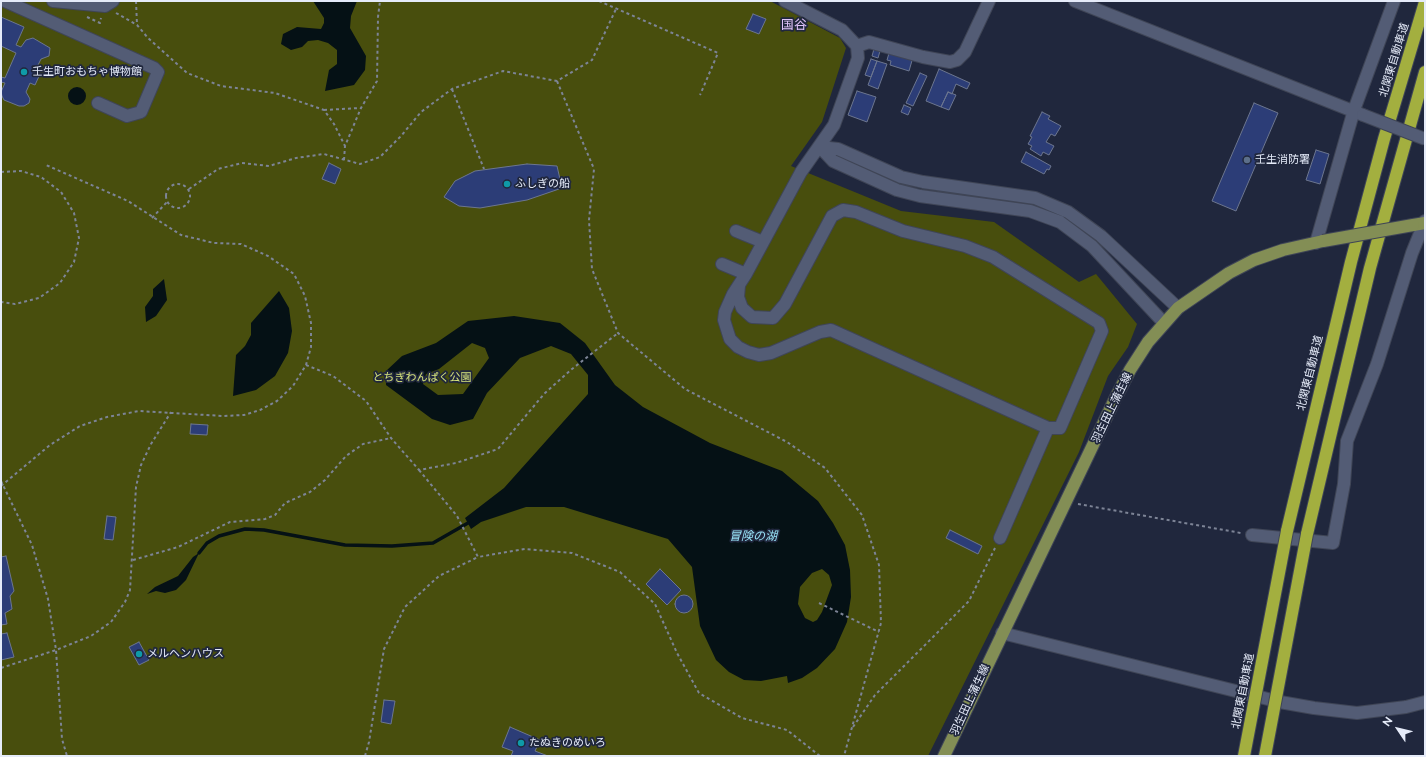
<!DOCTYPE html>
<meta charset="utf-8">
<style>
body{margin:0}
#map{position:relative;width:1426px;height:757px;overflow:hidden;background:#20273d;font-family:Raleway,sans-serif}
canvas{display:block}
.frame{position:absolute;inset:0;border:2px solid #e5ebf9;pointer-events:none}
.north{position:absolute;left:1378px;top:709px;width:40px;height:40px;-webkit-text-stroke:3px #20273d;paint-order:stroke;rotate:305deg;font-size:11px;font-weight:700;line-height:16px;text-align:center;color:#e5ebf9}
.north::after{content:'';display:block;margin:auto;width:14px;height:18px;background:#e5ebf9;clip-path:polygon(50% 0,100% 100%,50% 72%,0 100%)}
</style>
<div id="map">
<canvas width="1426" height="757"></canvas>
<div class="frame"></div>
<div class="north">N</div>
</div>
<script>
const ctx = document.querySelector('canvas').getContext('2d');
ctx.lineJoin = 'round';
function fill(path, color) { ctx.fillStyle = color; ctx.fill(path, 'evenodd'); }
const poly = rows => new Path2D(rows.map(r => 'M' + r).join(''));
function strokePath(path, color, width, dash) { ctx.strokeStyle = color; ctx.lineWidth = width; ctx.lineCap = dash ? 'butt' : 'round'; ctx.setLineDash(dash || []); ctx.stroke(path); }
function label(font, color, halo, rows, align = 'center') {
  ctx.font = font + ' Raleway,"Noto Sans JP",sans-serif'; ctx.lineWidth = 3.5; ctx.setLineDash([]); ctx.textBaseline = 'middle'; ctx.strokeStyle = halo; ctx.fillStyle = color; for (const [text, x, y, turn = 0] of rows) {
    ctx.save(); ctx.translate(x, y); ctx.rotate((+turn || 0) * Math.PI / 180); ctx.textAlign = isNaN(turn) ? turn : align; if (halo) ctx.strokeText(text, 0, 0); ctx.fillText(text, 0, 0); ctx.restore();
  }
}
fill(poly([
 [1,1,770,1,840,38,846,48,822,122,791,166,901,211,994,222,1079,282,1096,274,1137,324,1128,347,1108,376,1079,452,928,756,1,756]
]), '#484e0d');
fill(poly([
 [313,1,357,1,351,16,350,28,366,56,365,70,354,85,325,91,329,70,337,64,337,50,328,43,318,40,308,41,302,47,291,50,281,44,283,34,297,27,321,29,324,23,324,18],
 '68 96a9 9 0 1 1 18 0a9 9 0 1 1-18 0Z',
 [164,279,167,300,156,316,146,322,145,307,153,296,153,289],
 [279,291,289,308,292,331,288,353,275,376,256,390,233,396,236,355,245,346,251,335,251,323],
 [514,316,560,323,585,343,615,385,643,407,710,443,782,471,818,501,833,523,845,545,850,570,851,597,847,622,835,649,817,668,802,678,788,683,787,676,761,681,744,680,729,672,716,660,700,626,692,567,668,539,564,507,526,507,481,522,471,529,465,518,504,488,588,394,588,375,571,354,551,346,520,358,487,393,473,419,450,425,432,419,386,385,386,371,402,356,436,343,468,321],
 [472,343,485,348,489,358,463,394,438,395,423,384,426,374,439,369],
 [822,569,829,575,832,585,822,612,817,620,813,622,805,618,798,604,800,587,812,573],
 [199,553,186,580,176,590,165,593,156,591,147,594,155,587,178,576,193,557]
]), '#051115');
strokePath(poly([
 [199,553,207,543,219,536,245,529,264,530,345,545,392,546,433,543,468,523]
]), '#051115', 3.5);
const building = poly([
 [753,14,766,19,759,34,746,29,753,14],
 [1,17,24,27,16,45,21,47,26,40,33,38,50,48,49,56,41,59,35,71,40,74,35,85,30,83,26,92,30,99,29,103,24,106,19,106,4,100,2,96,1,92,5,83,1,82,1,77,5,78,16,53,1,46,1,17],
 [874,49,880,51,878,58,872,56,874,49],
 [890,50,913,57,909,71,890,65,891,61,887,60,890,50],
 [871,59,877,61,871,77,865,75,871,59],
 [877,61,887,64,878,89,868,85,877,61],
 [939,69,970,83,967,89,956,84,952,94,948,92,941,107,926,101,939,69],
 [920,73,927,76,913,106,906,103,920,73],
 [857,91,876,97,867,122,848,115,857,91],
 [948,92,956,95,949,110,941,107,948,92],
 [1254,103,1278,113,1236,211,1212,201,1254,103],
 [904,105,911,108,908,115,901,112,904,105],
 [1042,112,1050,116,1048,119,1061,126,1055,136,1051,134,1046,142,1054,146,1049,155,1043,152,1041,156,1030,149,1032,146,1028,144,1032,137,1030,136,1042,112],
 [1316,150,1329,154,1320,184,1306,180,1316,150],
 [1026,152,1051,166,1049,170,1047,169,1044,174,1021,162,1026,152],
 [329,163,341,169,335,184,322,179,329,163],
 [527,164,557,166,562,188,527,200,480,208,459,206,444,197,455,181,475,171,527,164],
 [191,424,208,425,207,435,190,434,191,424],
 [107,516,116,517,113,540,104,539,107,516],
 [950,530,982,546,978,554,946,538,950,530],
 [6,556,14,591,10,596,12,609,5,613,7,624,1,625,1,557,6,556],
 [660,569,681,590,667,605,646,584,660,569],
 '675 604a9 9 0 1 1 18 0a9 9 0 1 1-18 0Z',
 [7,633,14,657,1,660,1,634,7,633],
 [139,642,149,660,139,665,129,647,139,642],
 [384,700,395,701,391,724,381,722,384,700],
 [510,727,540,740,535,751,548,756,511,756,513,751,502,747,510,727]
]);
fill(building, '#2c3d77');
strokePath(building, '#6c768f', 1);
const minor = poly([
 [5,1,154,68,158,72,141,112,127,116,98,103],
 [53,1,105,6,113,1],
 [1075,1,1363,115],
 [857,46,869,42,923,57,950,62,957,60,965,52,989,1],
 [820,147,838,149,901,177,923,182,1035,198,1068,212,1101,236,1178,308],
 [820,147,833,161,897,190,920,196,1030,211,1060,222,1092,246,1164,323],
 [736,231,763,242],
 [1316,243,1354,110,1394,1],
 [722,264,746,274],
 [739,286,738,297,742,308,752,317,773,318,785,304,832,216,843,210,856,212,903,231,965,246,993,257,1099,323,1102,331,1060,428,1048,428,831,330,820,332,771,353,759,355,748,352,738,347,730,339,724,320,725,312,733,294,746,274,801,172,834,125,858,58,857,46,842,30,785,1],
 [1252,535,1333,543,1344,484,1347,441,1377,364,1412,253,1425,221],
 [1000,538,1048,428],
 [1002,633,1280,702,1314,708,1357,713,1406,707,1425,702]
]);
const major = poly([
 [1413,225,1425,223],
 [944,756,1115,399,1130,370,1148,342,1178,308,1229,273,1254,260,1283,250,1323,241]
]);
const highway = poly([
 [1287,531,1351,262,1384,139,1425,2],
 [1307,534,1370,268,1425,72]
]);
strokePath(minor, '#3f4556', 14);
strokePath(major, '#3f4556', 14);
strokePath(highway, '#3f4556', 14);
strokePath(poly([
 [136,1,137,25],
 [599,1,718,53,700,95],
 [116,13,137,25,148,38,187,73,221,86,275,93,324,110,334,124,345,146],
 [87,17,100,23,101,18],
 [557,81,594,169,589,220,592,269,618,333,685,389,787,442,825,468,862,515,879,565,881,623,844,756],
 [452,89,484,169],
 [324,110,360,108],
 [344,160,345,146,361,108,377,81,378,17,380,1],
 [1,172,21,171,41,177,61,192,74,213,79,238,74,262,60,283,39,298,15,304,1,302],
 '166 196a12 12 0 1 1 24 0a12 12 0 1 1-24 0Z',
 [189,189,218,169,242,163,269,166,296,158,324,154,360,164,380,157,401,136,421,112,452,89,503,71,557,81,592,60,616,9],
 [152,218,167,202],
 [306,365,333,376,366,401,391,438,419,470,456,463,498,449,544,394,572,369,618,333],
 [419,470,457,516,478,557,525,549,572,553,620,572,655,604,677,653,699,693,742,718,787,730,820,756],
 [1,481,32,545,48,599,56,650,62,739,67,756],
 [1,486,50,445,80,426,107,417,139,411,223,416,244,415,260,410,277,401,293,386,306,365,311,347,311,323,305,296,294,274,268,256,241,244,214,243,181,235,128,201,46,165],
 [1078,504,1241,533],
 [133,560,178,547,230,522,265,519,275,515,285,503,310,492,325,480,346,456,363,444,391,438],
 [819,603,879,632],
 [1,668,56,650,91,636,111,622,125,602,130,590,136,487,141,465,151,444,171,412],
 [853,727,875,695,969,601,995,548],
 [365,756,369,742,384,649,405,607,439,576,478,557]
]), '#7d8496', 2, [3, 3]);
strokePath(minor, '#535c75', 12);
strokePath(major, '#838e55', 12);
strokePath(highway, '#a3af3f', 12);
const minorBridge = poly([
 [1363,115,1425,139]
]);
const majorBridge = poly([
 [1323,241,1413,225]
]);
const highwayBridge = poly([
 [1244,756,1287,531],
 [1265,756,1307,534]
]);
strokePath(minorBridge, '#3f4556', 14, []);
strokePath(majorBridge, '#3f4556', 14, []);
strokePath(highwayBridge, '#3f4556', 14, []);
strokePath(minorBridge, '#535c75', 12);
strokePath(majorBridge, '#838e55', 12);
strokePath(highwayBridge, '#a3af3f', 12);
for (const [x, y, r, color] of [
 [24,72,4,"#0f9aa8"],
 [1247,160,4,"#5c6f8a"],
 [507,184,4,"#0f9aa8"],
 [139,654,4,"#0f9aa8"],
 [521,743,4,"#0f9aa8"]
]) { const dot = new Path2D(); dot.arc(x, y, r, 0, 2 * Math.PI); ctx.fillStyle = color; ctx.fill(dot); strokePath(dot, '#20273d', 1.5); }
label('11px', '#e5ebf9', '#20273d', [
 ["北関東自動車道",1394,60,-73],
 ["北関東自動車道",1310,373,-76],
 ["羽生田上蒲生線",1112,408,-64],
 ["北関東自動車道",1243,691,-79],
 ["羽生田上蒲生線",970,700,-65]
]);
label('11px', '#e5ebf9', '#20273d', [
 ["壬生町おもちゃ博物館",32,72],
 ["壬生消防署",1255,160],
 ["ふしぎの船",515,184],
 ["メルヘンハウス",147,654],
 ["たぬきのめいろ",529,743]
], 'left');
label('11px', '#d6e37b', '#20273d', [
 ["とちぎわんぱく公園",422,378]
]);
label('italic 12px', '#98e2f7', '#20273d', [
 ["冒険の湖",753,536]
]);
label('13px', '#e1c4fa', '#20273d', [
 ["国谷",794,25]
]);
</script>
